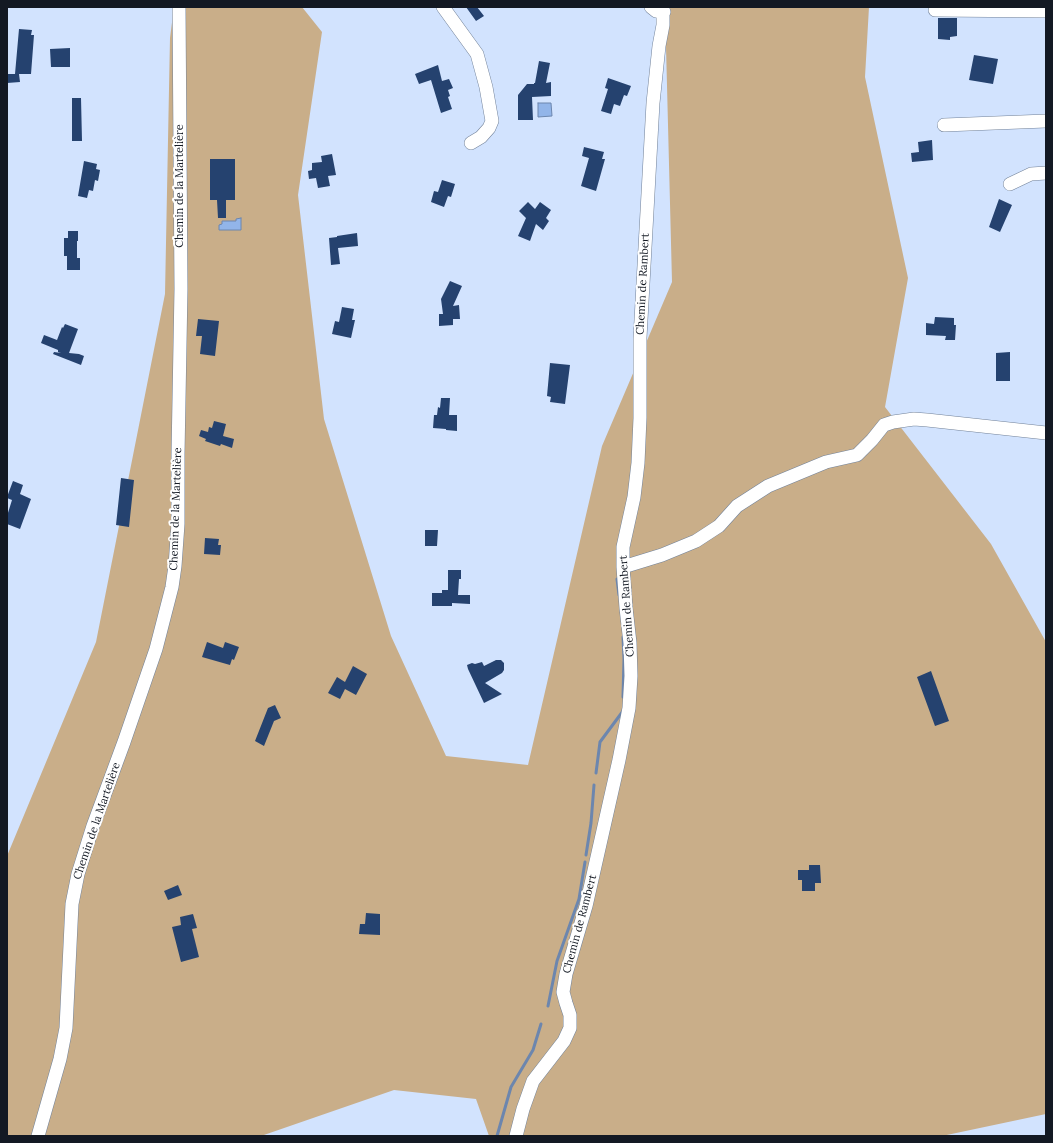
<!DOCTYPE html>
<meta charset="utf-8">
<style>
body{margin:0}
#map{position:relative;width:1053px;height:1143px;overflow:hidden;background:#d2e3fe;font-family:Lora,serif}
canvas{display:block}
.frame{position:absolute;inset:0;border:8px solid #131923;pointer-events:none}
</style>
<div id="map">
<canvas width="1053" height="1143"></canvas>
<div class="frame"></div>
</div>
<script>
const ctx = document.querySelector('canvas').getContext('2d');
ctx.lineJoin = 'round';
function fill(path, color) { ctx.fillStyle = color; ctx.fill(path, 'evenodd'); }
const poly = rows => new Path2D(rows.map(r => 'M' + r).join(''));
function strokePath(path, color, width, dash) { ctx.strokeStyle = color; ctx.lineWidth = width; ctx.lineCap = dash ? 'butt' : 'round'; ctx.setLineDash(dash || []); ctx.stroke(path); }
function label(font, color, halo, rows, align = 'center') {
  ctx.font = font + ' Lora,serif'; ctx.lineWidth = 4; ctx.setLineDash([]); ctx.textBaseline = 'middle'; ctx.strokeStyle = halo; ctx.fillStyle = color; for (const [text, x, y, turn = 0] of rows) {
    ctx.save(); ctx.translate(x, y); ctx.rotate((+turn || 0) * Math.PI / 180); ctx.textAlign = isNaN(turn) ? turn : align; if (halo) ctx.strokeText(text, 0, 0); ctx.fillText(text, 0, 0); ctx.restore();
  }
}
fill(poly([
 [174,7,302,7,322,32,298,195,324,419,391,636,446,756,528,765,602,446,672,282,665,7,869,7,865,77,908,278,885,407,991,544,1046,642,1046,1114,942,1136,489,1136,476,1099,394,1090,261,1136,7,1136,7,856,96,642,165,294,170,38]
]), '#c9ae89');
const water = poly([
 [538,103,551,103,552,116,538,117,538,103],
 [241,218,241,230,219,230,219,225,222,224,222,221,236,221,236,219,241,218]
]);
fill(water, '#92b5e9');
strokePath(water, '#6c86ae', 1);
strokePath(poly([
 [617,579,619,595],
 [623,637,624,659,623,697],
 [596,773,600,742,623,711],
 [586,855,591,823,594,785],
 [548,1006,557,961,579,899,585,862],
 [497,1136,511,1087,533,1050,541,1024]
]), '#6c86ae', 3);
fill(poly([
 [466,7,477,7,484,16,476,21],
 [938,18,957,18,957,36,950,37,950,40,938,39],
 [19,29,32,30,31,35,34,35,31,74,19,74,20,82,7,83,7,74,15,74],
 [70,48,70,67,51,67,50,49],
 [974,55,998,59,993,84,969,80],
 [539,61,550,63,546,83,551,82,551,96,532,97,533,120,518,120,518,95,527,84,534,84,534,83,535,83],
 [438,65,442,81,449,79,453,88,448,90,450,96,448,97,452,109,441,113,431,80,419,84,415,74],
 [608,78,631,86,627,96,624,95,620,106,614,104,611,114,601,111,608,89,605,88],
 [72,98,81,98,82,141,72,141],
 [932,140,933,160,912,162,911,153,919,152,918,142],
 [584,147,604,152,602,159,605,159,596,191,581,186,589,158,582,156],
 [332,154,336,175,328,176,330,186,318,188,316,178,309,179,308,171,312,170,312,163,322,162,321,156],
 [210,159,235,159,235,200,226,200,226,218,218,218,217,200,210,200],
 [84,161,97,164,96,169,100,170,98,181,95,180,93,191,89,190,87,198,78,196],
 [442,180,455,184,451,197,448,196,444,207,431,202,434,191,438,192],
 [999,199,1012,205,1000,232,989,227],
 [528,202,535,209,540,202,551,210,546,218,549,221,543,230,536,224,530,241,518,236,526,218,519,211],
 [68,231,78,231,78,241,77,241,77,258,80,258,80,270,67,270,67,256,64,256,64,238,68,238],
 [357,233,358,246,338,248,340,264,331,265,329,238,337,237,337,236],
 [450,281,462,286,453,306,459,305,460,319,453,319,453,325,439,326,439,314,443,314,441,299],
 [342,307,354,309,352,320,355,320,351,338,332,334,335,321,339,322],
 [935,317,954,318,954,325,956,325,955,340,945,340,946,336,926,335,926,323,934,324],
 [198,319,219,321,215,356,200,354,202,336,196,336],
 [65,324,78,329,69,353,79,354,84,356,81,365,53,354,54,352,61,353,58,352,58,350,41,343,44,335,57,340,62,327,63,328],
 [1010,352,1010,381,996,381,996,353],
 [550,363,570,365,565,404,550,402,551,397,547,396],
 [441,398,450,398,449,415,457,415,457,431,446,430,446,429,433,428,434,415,437,415,438,407,440,408],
 [214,421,226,424,223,436,234,439,232,448,221,444,220,446,205,441,206,439,199,436,201,430,208,432,209,427,212,428],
 [121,478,134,480,129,527,116,525],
 [13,481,23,485,20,494,31,499,20,529,7,524,7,516,12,500,7,498,7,497],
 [425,530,438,530,437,546,425,546],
 [205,538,219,539,218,545,221,545,220,555,204,554],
 [448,570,461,570,461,579,459,579,458,595,470,595,470,604,452,603,452,606,432,606,432,593,442,593,442,590,448,590],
 [207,642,223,648,225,642,239,647,234,660,232,659,230,665,202,657],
 [496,660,501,660,504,663,504,670,502,673,485,683,502,694,484,703,468,669,467,665,472,663,475,664,482,662,484,666],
 [353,666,367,674,356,695,345,689,340,699,328,693,337,677,345,682],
 [931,671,949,721,935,726,917,677],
 [275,705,281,718,274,721,264,746,255,741,268,708],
 [809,865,820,865,821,883,815,883,815,891,802,891,802,880,798,880,798,870,809,870],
 [178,885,182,895,168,900,164,891],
 [366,913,380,914,380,935,359,934,360,924,365,924],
 [193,914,197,928,192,929,199,957,181,962,172,927,181,925,180,917]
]), '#25426f');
const minor = poly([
 [443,7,477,54,486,87,492,121,489,128,481,137,471,143],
 [651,7,656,11,664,12],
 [935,10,1046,11],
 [944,125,1046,121],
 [1010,184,1031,174,1046,173],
 [623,567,662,555,696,541,719,526,737,506,768,486,826,462,857,455,872,440,884,425,893,422,914,419,927,420,1046,433],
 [38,1136,60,1059,66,1028,72,904,78,874,93,826,124,742,156,649,172,587,175,566,178,524,178,454,181,289,179,7],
 [516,1136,523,1109,533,1081,564,1041,570,1028,570,1015,566,1003,563,992,566,974,586,906,619,760,629,708,631,676,630,643,626,608,623,567,623,547,634,497,638,463,640,418,640,338,653,103,659,46,663,25,663,7]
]);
strokePath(minor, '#728299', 14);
strokePath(minor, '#fff', 13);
label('11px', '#131923', '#fff', [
 ["Chemin de la Martelière",180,186,-90],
 ["Chemin de Rambert",643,284,-87],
 ["Chemin de la Martelière",176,509,-88],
 ["Chemin de Rambert",627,606,-94],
 ["Chemin de la Martelière",97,821,-71],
 ["Chemin de Rambert",580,924,-75]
]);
</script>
